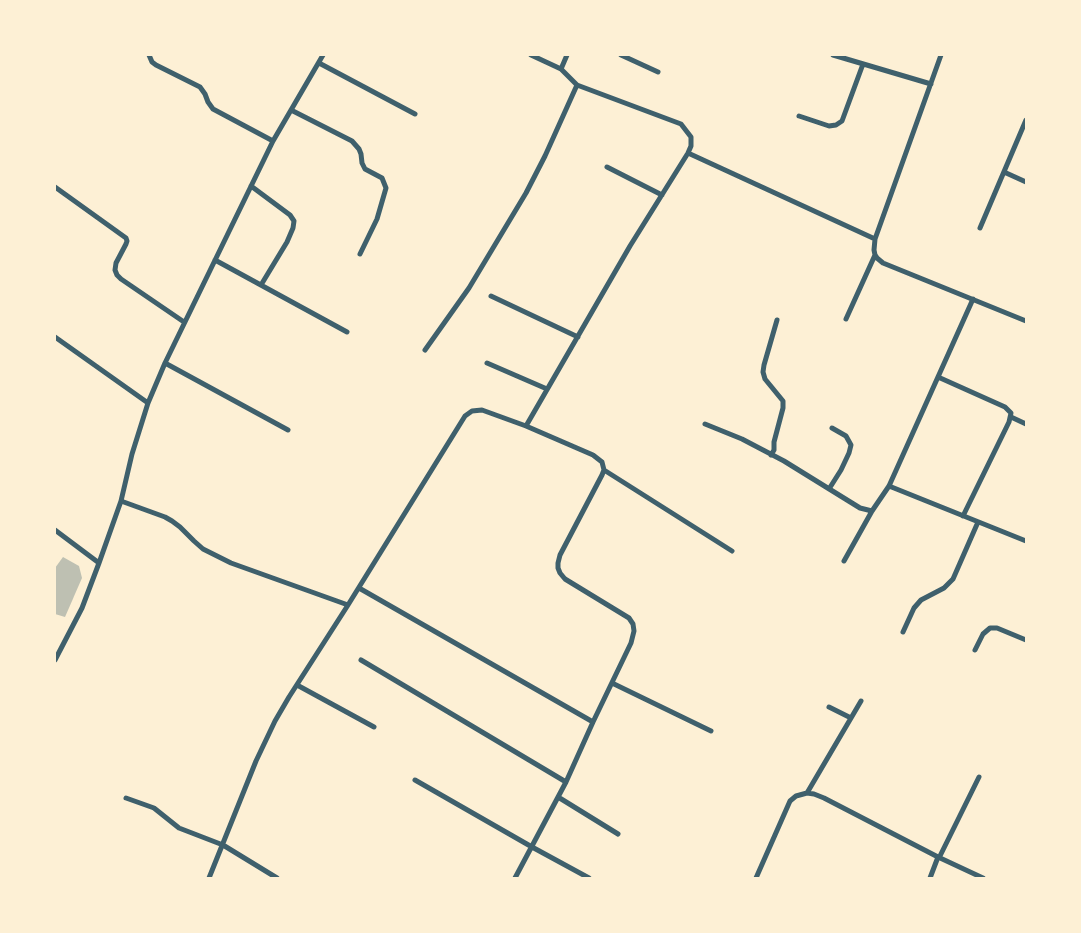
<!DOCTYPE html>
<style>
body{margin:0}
#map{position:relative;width:1081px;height:933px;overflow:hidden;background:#fdf0d5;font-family:Inter,sans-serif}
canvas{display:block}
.frame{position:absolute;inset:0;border:56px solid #fdf0d5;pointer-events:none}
</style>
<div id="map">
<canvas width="1081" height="933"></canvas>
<div class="frame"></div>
</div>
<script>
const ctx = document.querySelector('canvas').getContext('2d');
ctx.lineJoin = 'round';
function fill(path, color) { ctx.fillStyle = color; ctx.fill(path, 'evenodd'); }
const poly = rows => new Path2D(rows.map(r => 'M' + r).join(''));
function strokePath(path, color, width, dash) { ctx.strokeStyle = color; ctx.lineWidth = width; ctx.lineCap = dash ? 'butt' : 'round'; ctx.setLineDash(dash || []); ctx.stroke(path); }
fill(poly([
 [63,557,79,566,82,578,65,617,55,614,55,568]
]), '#bec0b2');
strokePath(poly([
 [149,55,152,62,156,65,200,87,205,94,208,102,213,109,273,141],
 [621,55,658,72],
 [833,55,931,84],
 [941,55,875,239,874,250,875,255,877,258,883,263,1026,321],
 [319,63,415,114],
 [561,69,567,55],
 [291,110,352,141,359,149,361,154,362,163,365,169,382,178,386,188,377,219,360,254],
 [799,116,829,126,836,125,842,121,863,64],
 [688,153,875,239],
 [607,167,662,195],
 [1004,172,1026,182],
 [251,186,290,215,294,221,293,228,287,242,261,285],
 [55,187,126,238,127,241,126,244,116,263,115,270,117,275,121,279,184,322],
 [980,228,1026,120],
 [215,260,347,332],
 [491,296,578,337],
 [846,319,875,255],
 [55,337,148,403],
 [425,350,469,288,526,193,545,156,577,85],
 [165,363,288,430],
 [487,363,547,389],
 [938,377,1005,407,1011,413,1009,422,963,516],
 [1011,417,1026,424],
 [705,424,742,439,784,461,860,508,872,511,889,486,973,299],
 [771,455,774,450,774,442,783,408,783,401,765,379,763,372,764,365,777,320],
 [604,470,732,551],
 [889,486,1026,541],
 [829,489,841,470,849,453,851,445,846,436,832,428],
 [121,501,165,517,172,521,180,527,194,541,203,549,231,563,348,605],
 [55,530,99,563],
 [844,561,872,511],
 [359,588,593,722],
 [903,632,914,608,921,600,944,588,953,579,978,522],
 [975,650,983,634,990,628,997,628,1026,640],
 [55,660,82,608,99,563,121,501,132,454,148,403,165,363,273,141,323,55],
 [361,660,566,782],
 [612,683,711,731],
 [297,685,374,727],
 [829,707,851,718],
 [415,780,532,847,589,878],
 [807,793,861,701],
 [558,797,618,834],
 [126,798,154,808,179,828,223,845,277,878],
 [939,858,979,777],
 [209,878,256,761,275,721,289,697,348,605,465,416,472,411,482,410,526,426],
 [515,878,566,782,593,722,631,643,634,631,633,624,629,618,565,579,560,573,558,568,558,563,560,555,602,475,604,470,602,462,593,455,526,426,630,246,688,153,691,146,691,137,681,124,577,85,561,69,531,55],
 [756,878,790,801,796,796,807,793,814,794,824,798,938,857,983,878],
 [930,878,938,857]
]), '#3f606c', 5);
</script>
